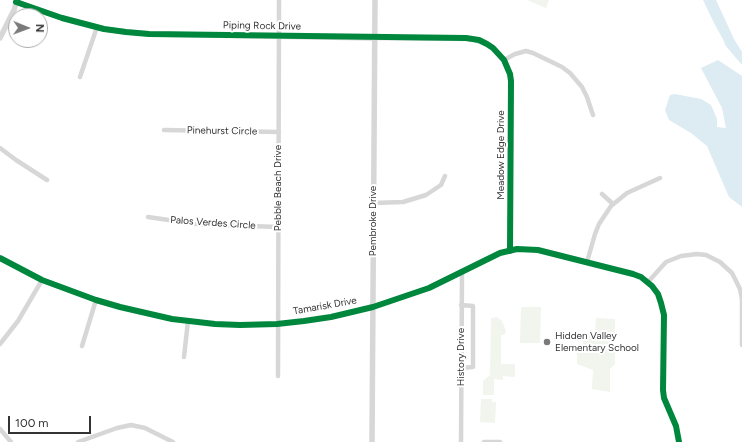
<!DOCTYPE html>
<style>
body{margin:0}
#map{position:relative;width:742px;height:442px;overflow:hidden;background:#fff;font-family:Figtree,sans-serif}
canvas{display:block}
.north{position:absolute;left:8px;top:8px;width:40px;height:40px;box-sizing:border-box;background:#fff;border:1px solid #adadad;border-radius:50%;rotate:91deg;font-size:11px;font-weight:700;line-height:16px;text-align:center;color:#333}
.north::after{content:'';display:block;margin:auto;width:14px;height:18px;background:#7a7a7a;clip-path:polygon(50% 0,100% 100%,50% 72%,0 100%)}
.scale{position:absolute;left:8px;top:416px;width:83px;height:18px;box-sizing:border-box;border:2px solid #333;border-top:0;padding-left:5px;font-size:12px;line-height:14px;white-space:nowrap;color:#333;-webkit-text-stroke:3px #fff;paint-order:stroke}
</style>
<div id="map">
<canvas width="742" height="442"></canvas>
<div class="north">N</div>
<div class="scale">100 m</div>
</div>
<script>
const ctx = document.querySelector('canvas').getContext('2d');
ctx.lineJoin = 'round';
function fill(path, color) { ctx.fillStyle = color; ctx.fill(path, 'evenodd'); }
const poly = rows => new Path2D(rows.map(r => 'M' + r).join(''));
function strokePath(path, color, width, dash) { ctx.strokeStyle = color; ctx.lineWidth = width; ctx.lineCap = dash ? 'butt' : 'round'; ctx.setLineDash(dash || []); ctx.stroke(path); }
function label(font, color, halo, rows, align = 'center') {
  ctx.font = font + ' Figtree,sans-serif'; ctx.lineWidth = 4; ctx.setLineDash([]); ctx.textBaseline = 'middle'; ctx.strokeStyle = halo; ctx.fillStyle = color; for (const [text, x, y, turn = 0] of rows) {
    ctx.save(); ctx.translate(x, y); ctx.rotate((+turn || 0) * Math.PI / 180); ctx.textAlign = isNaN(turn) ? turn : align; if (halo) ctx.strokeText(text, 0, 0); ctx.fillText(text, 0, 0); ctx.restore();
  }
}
fill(poly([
 [527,0,549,0,546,8],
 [521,307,541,307,540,343,520,343],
 [497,317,502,321,506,331,504,335,501,335,501,364,515,364,515,377,503,376,503,380,494,379,494,395,483,395,483,381,490,375,491,318],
 [596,318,615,319,615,364,610,369,610,392,592,389,593,370,577,364,577,347,583,347,584,333,595,333],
 [481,399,492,399,492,402,496,402,495,423,480,422]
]), '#f1f5ed');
fill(poly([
 [703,0,716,0,734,39,742,52,742,65,725,45,724,41,715,25],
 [718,60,742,76,742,207,729,197,707,146,691,133,669,120,665,110,670,95,675,94,701,99,711,105,717,119,717,127,726,128,722,108,701,68]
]), '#ddebf3');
strokePath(poly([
 [374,38,471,39,487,44,493,48,504,60,510,74,511,81,510,251],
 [504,60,515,54,526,51,533,53,562,67,570,73,582,87,587,97,593,115],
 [80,77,97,27],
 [164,130,279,132],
 [0,148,16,160,47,180],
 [602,194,613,204],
 [373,203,403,202,426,195,441,185,445,176],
 [148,217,196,224,278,227],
 [0,258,42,280,96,300,120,307,172,319,215,324,240,325,277,324,304,321,331,317,373,307,429,288,500,253,517,249,538,250,633,274,641,277,652,286,658,294,661,303,664,315,663,390,664,398,676,426,679,442],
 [587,262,595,234,599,224,611,206,627,193,660,178],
 [648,282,666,262,681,256,697,254,706,255,720,262,732,273,740,289,742,299,742,345],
 [0,344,18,321,42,280],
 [82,346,96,300],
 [184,357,188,321],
 [461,368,473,367,473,306,461,305],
 [278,376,279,0],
 [0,429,11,442],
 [78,442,117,428,131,425,145,428,173,442],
 [461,442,462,273],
 [484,442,500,442]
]), '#d7d7d7', 4.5);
strokePath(poly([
 [16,2,62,18,104,29,126,32,149,34,374,38],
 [0,38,14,10,17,0],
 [372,442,375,0]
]), '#d7d7d7', 5.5);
strokePath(poly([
 [17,0,16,2,62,18,104,29,126,32,149,34,466,38,479,40,487,44,493,48,504,60,510,74,511,81,510,251],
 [0,258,42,280,96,300,120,307,172,319,215,324,240,325,277,324,304,321,331,317,373,307,429,288,500,253,517,249,538,250,633,274,641,277,652,286,658,294,661,303,664,315,663,390,664,398,676,426,679,442]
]), '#00873e', 6);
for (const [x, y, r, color] of [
 [547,342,4,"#7a7a7a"]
]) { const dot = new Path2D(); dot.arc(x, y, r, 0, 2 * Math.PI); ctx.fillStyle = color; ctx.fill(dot); strokePath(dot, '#fff', 1.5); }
label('10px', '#333', '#fff', [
 ["Piping Rock Drive",262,26,1],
 ["Pinehurst Circle",222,131,1],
 ["Meadow Edge Drive",501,155,-90],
 ["Pebble Beach Drive",278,188,-90],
 ["Pembroke Drive",373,221,-90],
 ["Palos Verdes Circle",213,223,4],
 ["Tamarisk Drive",325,306,-10],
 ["History Drive",461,357,-90]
]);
label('10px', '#333', '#fff', [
 ["Hidden Valley",555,336],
 ["Elementary School",555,348]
], 'left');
</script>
